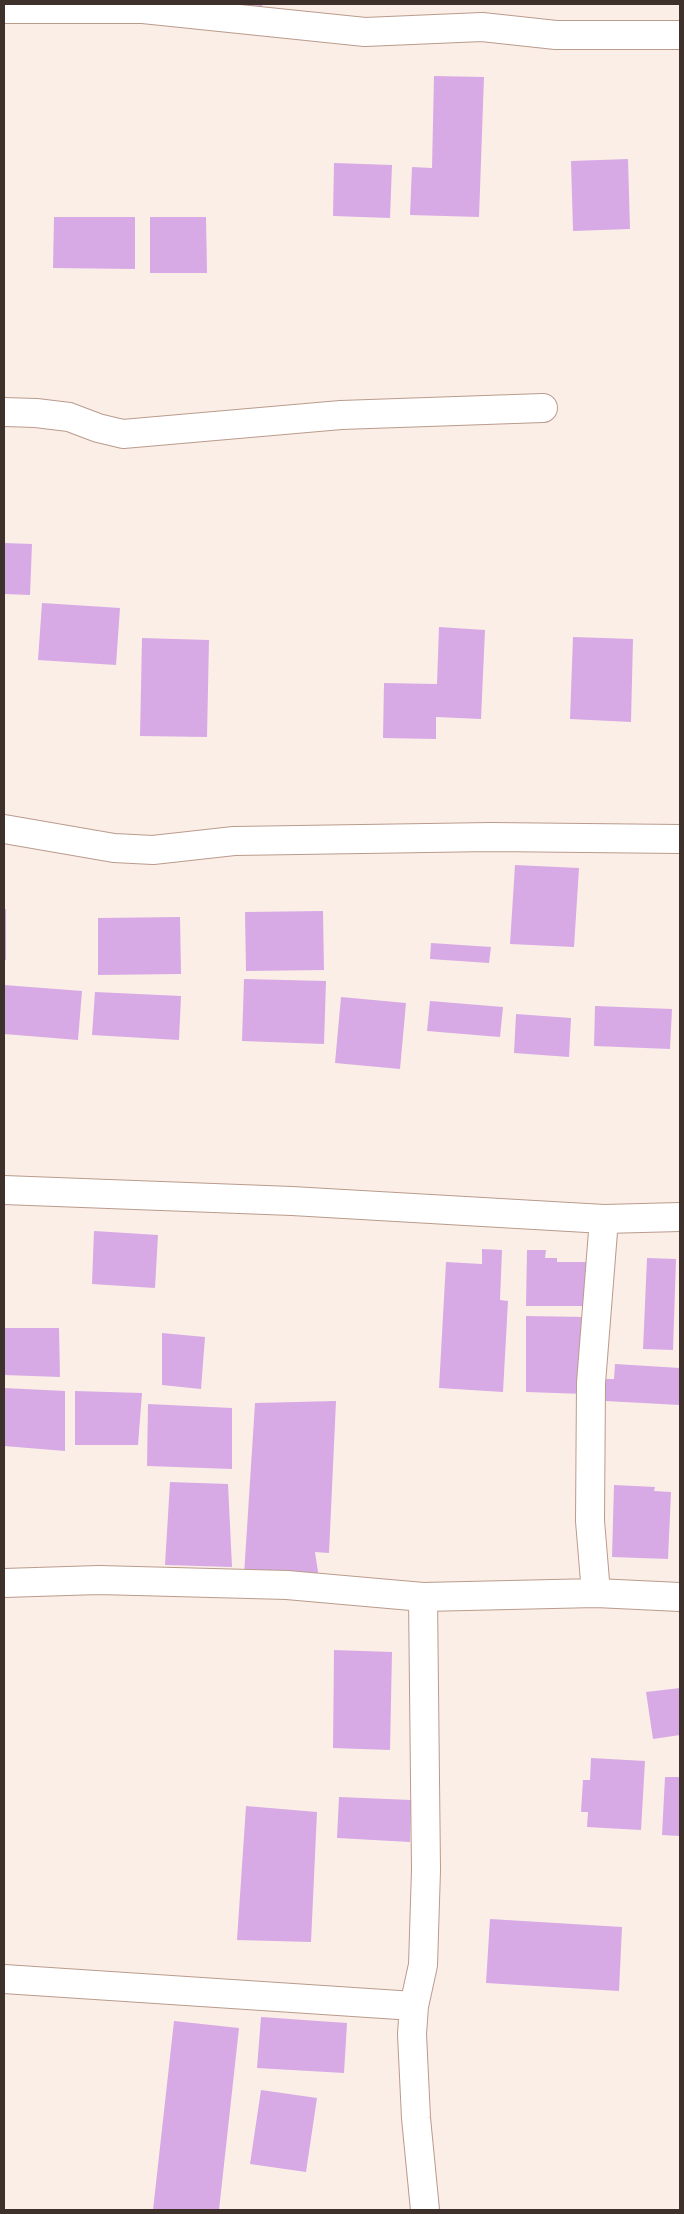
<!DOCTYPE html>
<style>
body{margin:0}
#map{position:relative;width:684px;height:2214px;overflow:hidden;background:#fbeee7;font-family:Lato,sans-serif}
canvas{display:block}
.frame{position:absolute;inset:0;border:5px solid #3e312b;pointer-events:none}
</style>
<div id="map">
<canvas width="684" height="2214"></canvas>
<div class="frame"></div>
</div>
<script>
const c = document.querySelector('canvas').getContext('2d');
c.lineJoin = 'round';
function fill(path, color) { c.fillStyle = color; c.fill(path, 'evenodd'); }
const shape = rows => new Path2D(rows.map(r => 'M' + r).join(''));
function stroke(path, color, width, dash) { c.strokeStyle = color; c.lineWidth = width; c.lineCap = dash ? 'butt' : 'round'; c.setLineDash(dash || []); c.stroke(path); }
const building = shape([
 [243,4,263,4,262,6,243,5],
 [434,76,484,77,479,217,410,215,412,167,432,168],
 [628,159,630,229,573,231,571,161],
 [334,163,392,165,390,218,333,216],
 [54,217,135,217,135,269,53,268],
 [150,217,206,217,207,273,150,273],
 [4,543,32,544,30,595,4,594],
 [42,603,120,608,116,665,38,660],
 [439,627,485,630,481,719,436,717,436,739,383,738,384,683,437,684],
 [573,637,633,639,631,722,570,719],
 [142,638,209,640,207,737,140,736],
 [515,865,579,868,574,947,510,944],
 [4,909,6,909,6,960,4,960],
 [323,911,324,970,246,971,245,912],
 [180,917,181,974,98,975,98,918],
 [431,943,491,947,489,963,430,959],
 [244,979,326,981,324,1044,242,1041],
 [4,985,82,991,78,1040,4,1034],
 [95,992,181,996,179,1040,92,1035],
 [341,997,406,1003,400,1069,335,1063],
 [430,1001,503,1007,500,1037,427,1031],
 [595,1006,672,1009,670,1049,594,1046],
 [516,1014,571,1018,569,1057,514,1053],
 [94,1231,158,1235,155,1288,92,1284],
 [482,1249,502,1250,500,1300,508,1301,503,1392,439,1388,446,1262,482,1264],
 [527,1250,546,1250,545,1258,557,1258,557,1262,589,1262,588,1306,526,1306],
 [647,1258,676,1259,673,1350,643,1349],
 [526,1316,586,1317,585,1394,526,1392],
 [4,1328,59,1328,60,1377,4,1375],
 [162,1333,205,1337,201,1389,162,1385],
 [615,1364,680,1368,680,1405,605,1401,606,1379,614,1379],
 [4,1388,65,1391,65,1451,4,1446],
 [75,1391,142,1393,138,1445,75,1445],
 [336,1401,329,1553,315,1552,319,1578,244,1575,255,1403],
 [148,1404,232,1408,232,1469,147,1466],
 [170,1482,228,1484,232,1567,165,1565],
 [614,1485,655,1487,654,1491,671,1492,668,1559,612,1557],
 [334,1650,392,1652,390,1750,333,1748],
 [680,1688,680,1735,653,1739,646,1692],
 [591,1758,645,1761,641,1830,587,1827,588,1812,581,1812,583,1780,590,1780],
 [665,1777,680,1777,680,1836,662,1835],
 [339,1797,411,1800,410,1842,337,1838],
 [246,1806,317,1812,311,1942,237,1940],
 [490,1919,622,1927,619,1991,486,1983],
 [261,2017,347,2023,344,2073,257,2068],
 [174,2021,239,2028,219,2210,153,2210],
 [261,2090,317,2098,306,2172,250,2164]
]);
const minor = shape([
 [4,9,143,9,365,32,482,27,556,35,680,35],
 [4,412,36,413,69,417,98,428,123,434,341,415,543,408],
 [4,829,114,848,153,850,234,841,491,837,680,839],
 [4,1190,292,1201,604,1219,680,1217],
 [4,1583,99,1580,287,1585,423,1597,596,1593,680,1597],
 [596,1593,590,1521,591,1383,604,1219],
 [423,1597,426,1870,423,1965,414,2006,412,2034,416,2118,425,2210],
 [4,1979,414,2006]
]);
fill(building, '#d7aae5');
stroke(minor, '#ba9b8c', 30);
stroke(minor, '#fff', 28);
</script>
